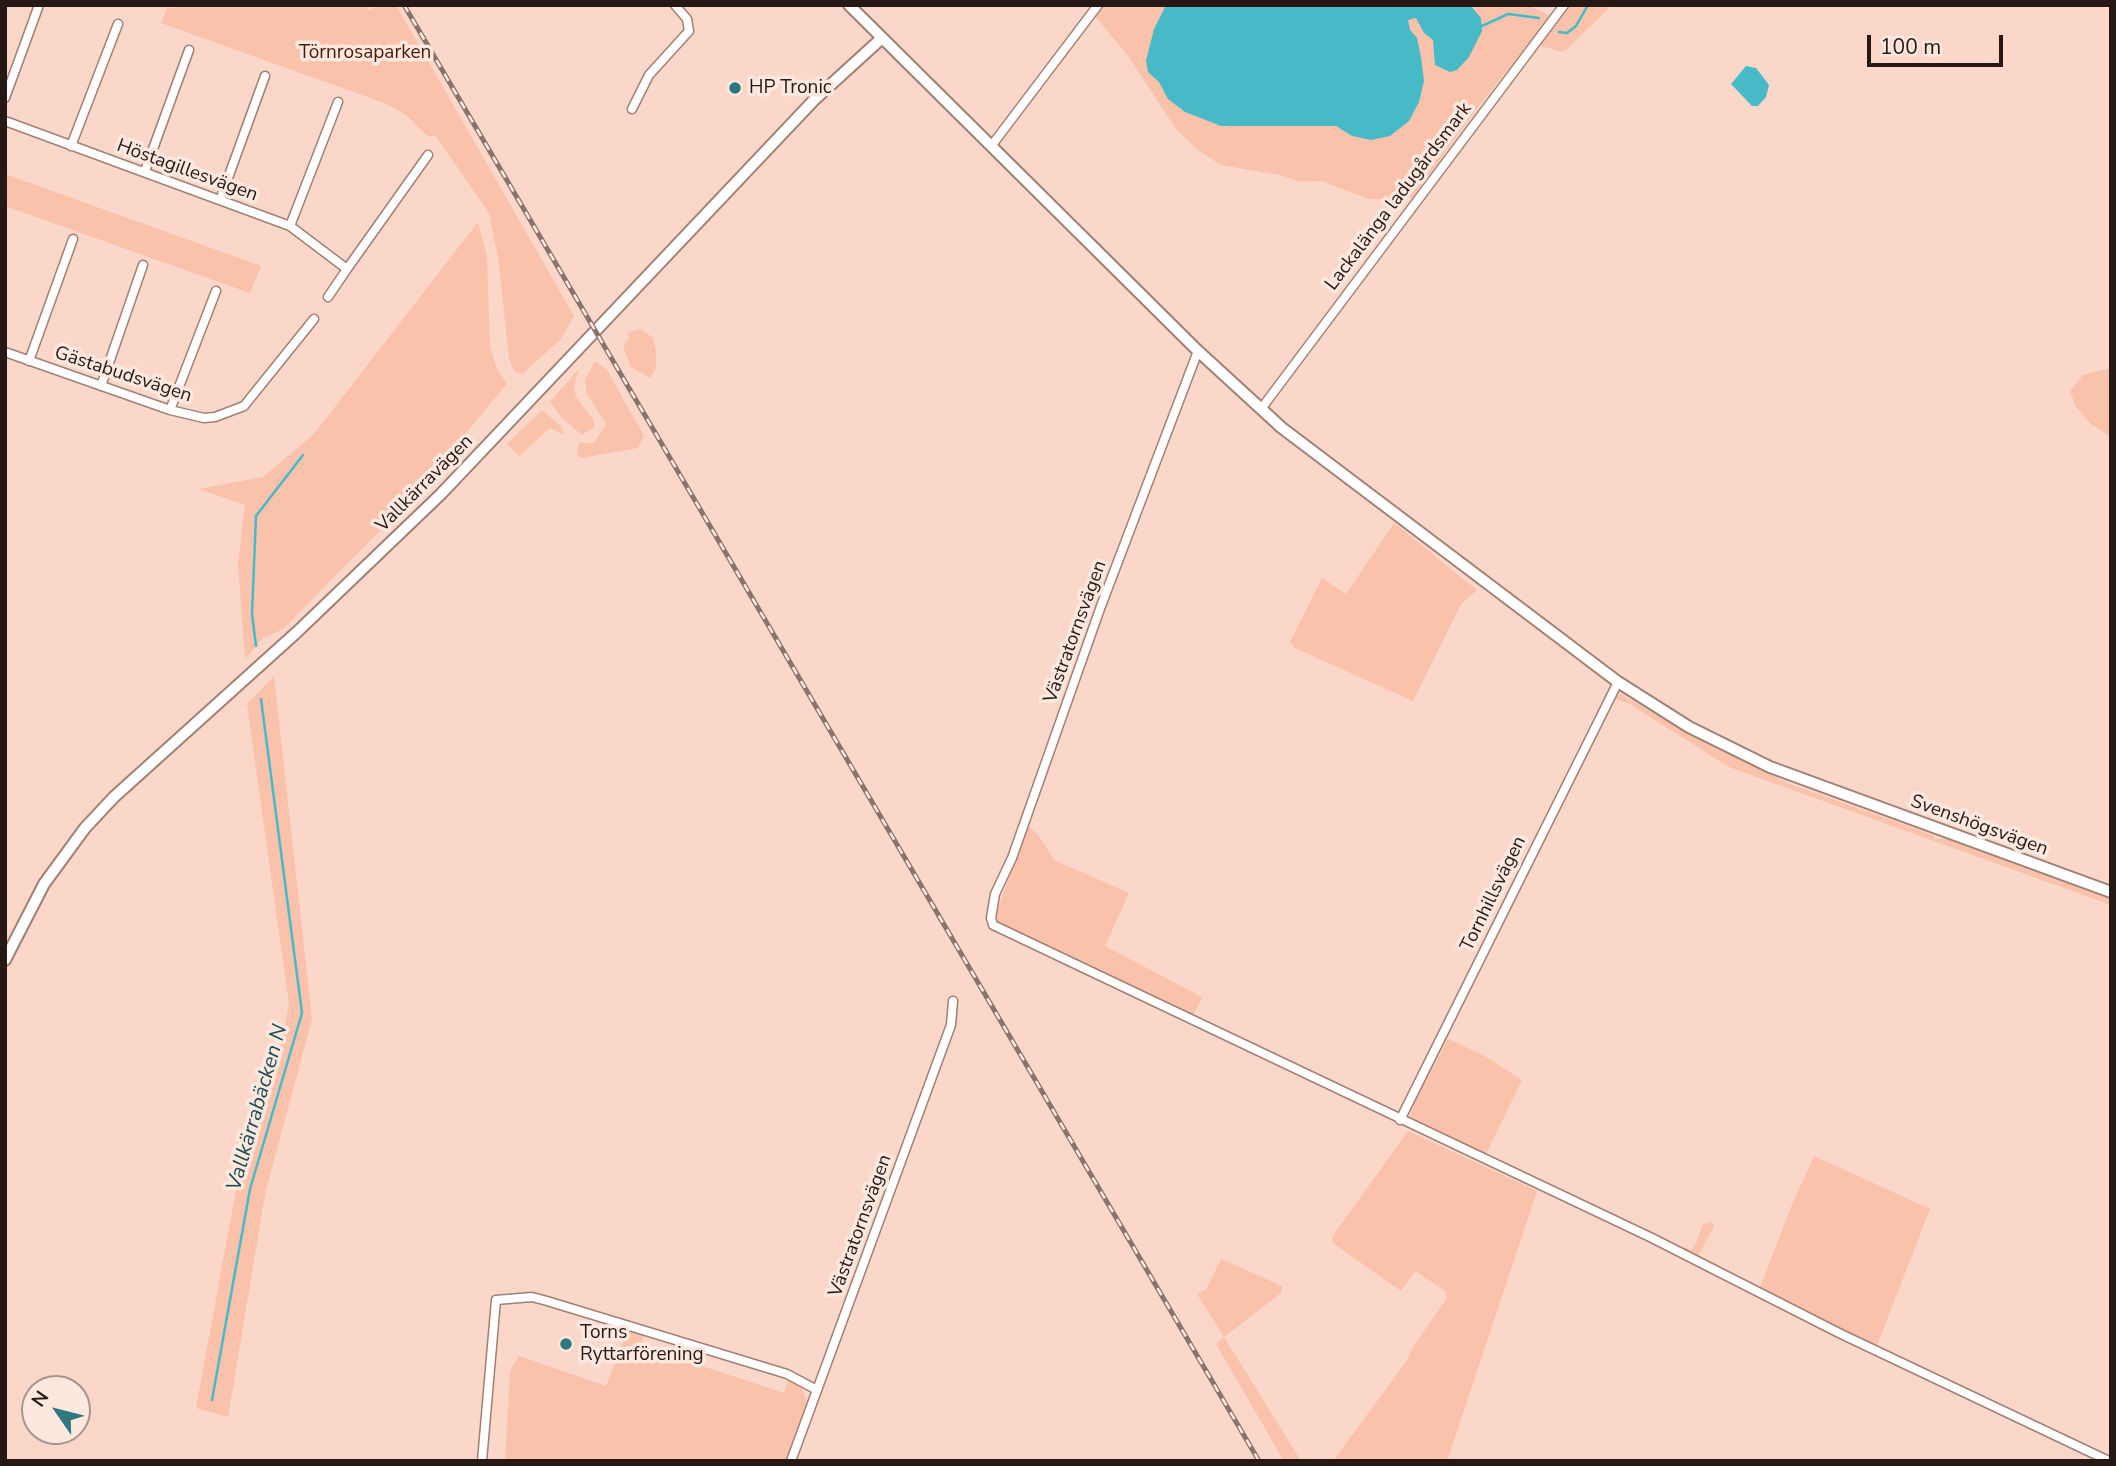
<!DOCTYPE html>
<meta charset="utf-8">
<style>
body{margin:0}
#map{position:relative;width:2116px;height:1466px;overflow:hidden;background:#fad7c9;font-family:"Nunito Sans",sans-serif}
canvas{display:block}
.frame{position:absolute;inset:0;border:7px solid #261915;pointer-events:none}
.north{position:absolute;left:21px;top:1375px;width:70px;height:70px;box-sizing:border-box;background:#fde8df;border:2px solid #a7958e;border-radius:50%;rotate:305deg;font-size:19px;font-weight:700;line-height:28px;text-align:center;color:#261915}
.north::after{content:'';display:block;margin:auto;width:24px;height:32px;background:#307880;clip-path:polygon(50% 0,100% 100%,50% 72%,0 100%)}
.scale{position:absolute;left:1867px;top:35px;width:136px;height:32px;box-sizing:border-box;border:4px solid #261915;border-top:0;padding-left:9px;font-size:21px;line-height:24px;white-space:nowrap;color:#261915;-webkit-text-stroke:5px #fde8df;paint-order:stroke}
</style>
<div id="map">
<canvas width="2116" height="1466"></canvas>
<div class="frame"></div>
<div class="north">N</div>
<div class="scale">100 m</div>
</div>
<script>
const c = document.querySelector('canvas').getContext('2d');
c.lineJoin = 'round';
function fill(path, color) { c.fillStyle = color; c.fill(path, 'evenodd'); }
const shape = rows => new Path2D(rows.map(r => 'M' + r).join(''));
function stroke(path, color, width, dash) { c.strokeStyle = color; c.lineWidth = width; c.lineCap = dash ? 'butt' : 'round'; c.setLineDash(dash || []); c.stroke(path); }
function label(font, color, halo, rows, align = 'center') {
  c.font = font + ' "Nunito Sans",sans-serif'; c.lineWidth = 7; c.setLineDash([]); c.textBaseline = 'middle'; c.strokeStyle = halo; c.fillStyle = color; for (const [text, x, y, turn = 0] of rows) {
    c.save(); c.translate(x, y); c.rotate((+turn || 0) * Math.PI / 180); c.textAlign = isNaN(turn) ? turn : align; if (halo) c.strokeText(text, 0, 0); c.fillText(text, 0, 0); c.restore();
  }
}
const green = shape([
 [223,5,366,5,370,11,377,5,396,5,574,316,560,340,522,374,514,371,509,358,498,257,489,213,440,142,435,135,429,137,406,115,387,104,161,23,167,8],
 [1103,5,1528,5,1551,16,1481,103,1412,198,1386,199,1369,199,1321,181,1300,182,1280,175,1221,165,1199,151,1176,129,1126,53,1095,16],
 [1569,5,1612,5,1567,49,1561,52,1539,45,1537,42],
 [5,174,261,266,250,293,5,206],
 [478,222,487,256,490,347,497,369,507,384,408,502,283,629,262,639,245,659,238,563,245,505,199,489,263,477,314,434],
 [641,329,653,338,656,351,656,368,650,378,631,367,623,346,629,339,628,332],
 [595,361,607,370,644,436,638,448,581,458,577,456,579,443,594,443,606,424,587,394,585,380],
 [2111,368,2111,437,2091,424,2076,407,2070,391,2083,375],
 [579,369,574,387,576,397,594,421,594,427,582,435,562,418,550,402],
 [542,410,561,426,564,435,550,428,519,456,507,444],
 [1394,523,1477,590,1461,604,1413,701,1295,648,1290,642,1322,578,1346,594],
 [274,676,312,1019,265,1194,228,1417,196,1408,241,1163,283,1035,289,1004,247,704],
 [1620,694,1712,746,1790,784,1933,835,1935,839,1946,839,2111,898,2111,905,1729,767,1628,703,1613,698],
 [1028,826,1039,836,1054,860,1129,893,1105,946,1202,997,1193,1016,999,923,996,914],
 [1448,1039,1483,1055,1522,1080,1484,1158,1409,1119,1415,1101],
 [1408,1131,1537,1191,1447,1461,1333,1461,1406,1362,1413,1347,1447,1298,1445,1291,1415,1271,1401,1291,1333,1243,1332,1237],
 [1814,1156,1930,1209,1876,1348,1759,1290,1791,1207],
 [1712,1222,1714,1226,1697,1258,1683,1251,1684,1247,1691,1250,1695,1245,1703,1224],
 [1221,1259,1282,1286,1281,1293,1224,1337,1301,1461,1284,1461,1216,1344,1224,1337,1197,1294,1206,1290],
 [628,1328,645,1333,641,1346,784,1393,788,1379,801,1385,808,1405,788,1461,505,1461,510,1371,519,1356,606,1386]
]);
const water = shape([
 [1166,5,1470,5,1481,18,1482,31,1469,57,1457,70,1450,72,1435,65,1433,40,1424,33,1416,18,1408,20,1410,30,1417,38,1421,57,1424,81,1419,102,1409,121,1390,136,1371,140,1352,136,1336,126,1221,126,1185,112,1168,99,1159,82,1148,72,1146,61,1154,29],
 [1746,66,1756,68,1769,85,1766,97,1758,106,1752,106,1731,84]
]);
const stream = shape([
 [1480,27,1508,14,1539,18],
 [1559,32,1567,33,1576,26,1588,5],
 [256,646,252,614,256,516,303,455],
 [212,1400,250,1189,302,1013,261,699]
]);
const street = shape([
 [5,98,39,5],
 [632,109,649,75,689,31,687,19,675,5],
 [5,121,290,226,347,269,428,155],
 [992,145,1098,5],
 [71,146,118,24],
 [145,171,189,50],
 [220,200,265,76],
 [290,226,338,102],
 [328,297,347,269],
 [1198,351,1101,606,1012,858,995,894,991,918,993,925,1652,1238,1841,1334,2109,1461],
 [5,352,170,410,204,418,215,417,244,406,314,319],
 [29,361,73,239],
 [101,386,143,265],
 [1261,409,1564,5],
 [170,410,216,291],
 [1400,1120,1618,682],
 [482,1461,496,1300,532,1297,547,1301,787,1374,817,1390],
 [791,1461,951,1025,953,1001]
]);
const secondary = shape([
 [849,5,1198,351,1282,428,1618,682,1689,727,1770,767,2111,892],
 [5,960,44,884,85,828,114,797,297,632,441,494,815,99,882,38]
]);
const rail = shape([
 [404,5,1259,1461]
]);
const markers = [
 [735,88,7,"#307880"],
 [566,1344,7,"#307880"]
];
const parkNames = [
 ["Törnrosaparken",365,53]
];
const poiNames = [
 ["HP Tronic",749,88],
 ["Torns",580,1333],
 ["Ryttarförening",580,1355]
];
const streetNames = [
 ["Höstagillesvägen",187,171,20],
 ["Lackalänga ladugårdsmark",1399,197,-53],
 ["Gästabudsvägen",123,375,18],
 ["Vallkärravägen",425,484,-45],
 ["Västratornsvägen",1076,632,-70],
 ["Svenshögsvägen",1979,826,20],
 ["Tornhillsvägen",1494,894,-64],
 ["Västratornsvägen",861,1226,-70]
];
const waterNames = [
 ["Vallkärrabäcken N",258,1108,-74]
];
fill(green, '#fac1ab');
fill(water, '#46bbc7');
stroke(stream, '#46bbc7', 2.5);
stroke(street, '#a08074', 11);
stroke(secondary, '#a08074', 14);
stroke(street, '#fff', 8);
stroke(secondary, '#fff', 10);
stroke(rail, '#8a736a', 5);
stroke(rail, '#fde8df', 2.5, [8]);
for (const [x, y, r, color] of markers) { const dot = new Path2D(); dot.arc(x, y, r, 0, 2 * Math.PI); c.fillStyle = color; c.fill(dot); stroke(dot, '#fde8df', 2.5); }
label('19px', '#4d1c07', '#fde8df', parkNames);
label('19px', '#261915', '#fde8df', poiNames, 'left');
label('19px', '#261915', '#fde8df', streetNames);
label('italic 21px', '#1b4d52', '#fde8df', waterNames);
</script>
